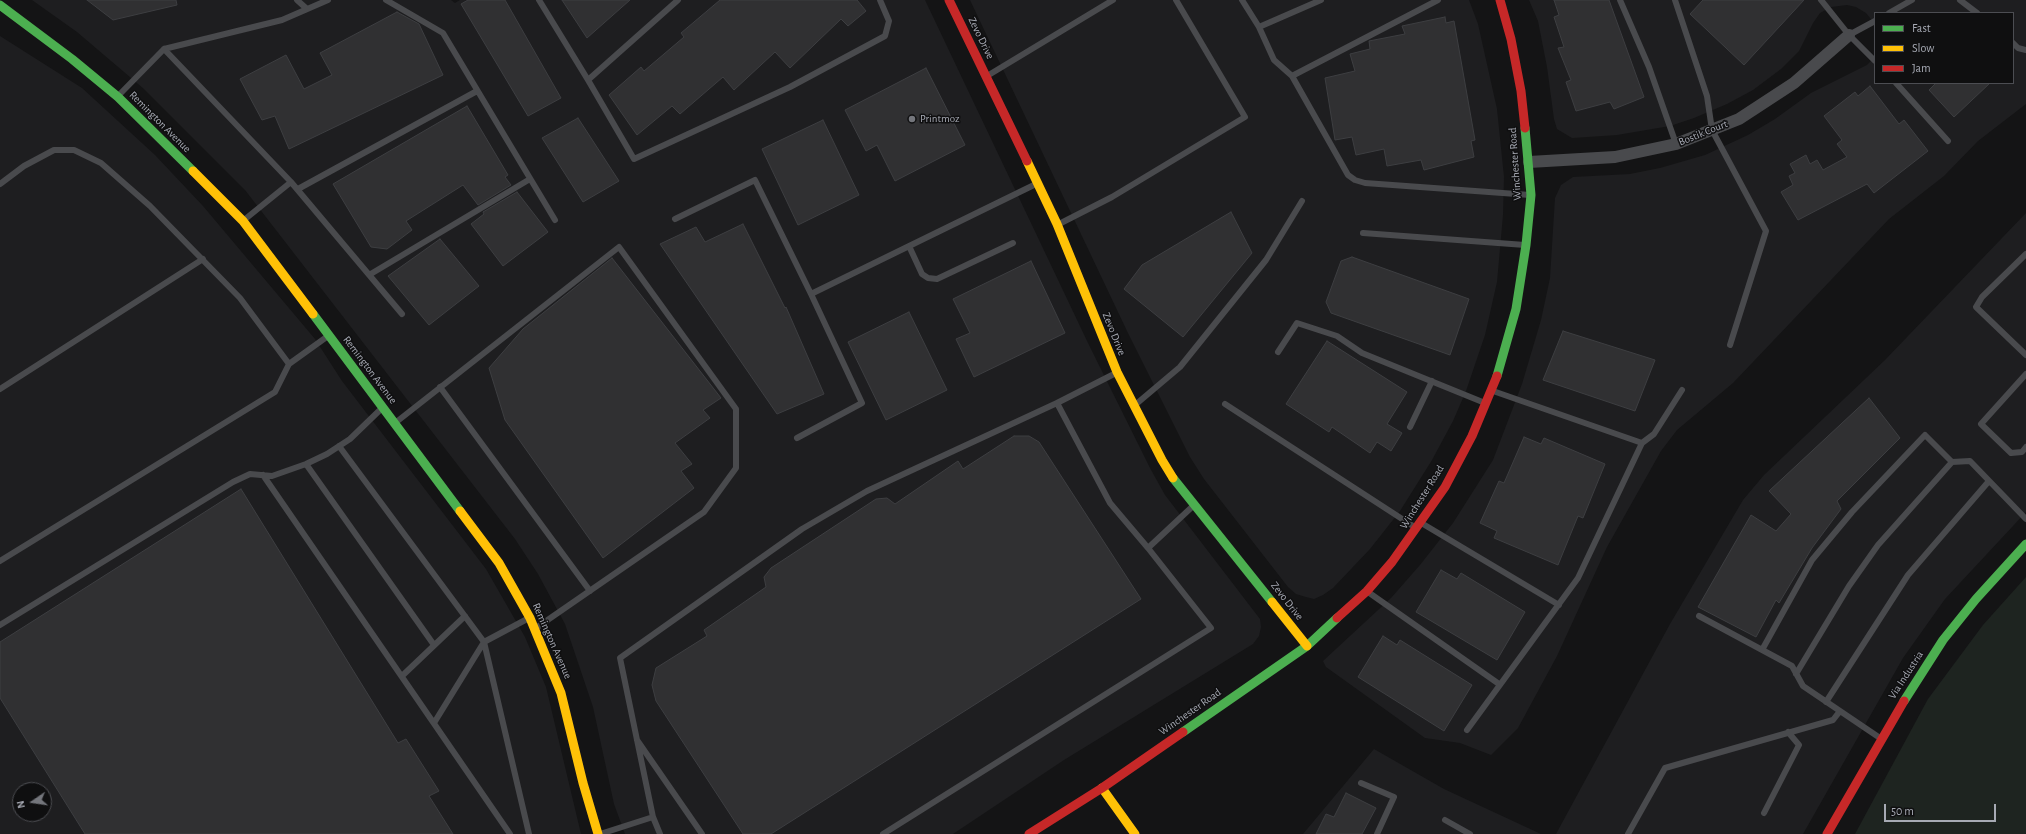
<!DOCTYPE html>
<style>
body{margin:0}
#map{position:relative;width:2026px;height:834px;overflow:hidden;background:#141415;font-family:"Alegreya Sans",sans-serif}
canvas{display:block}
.legend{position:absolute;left:1874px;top:12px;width:140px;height:72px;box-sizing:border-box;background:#0f0f10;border:1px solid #4c4d52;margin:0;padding:5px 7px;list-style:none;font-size:12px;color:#a7aab4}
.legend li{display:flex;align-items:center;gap:8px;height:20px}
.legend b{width:20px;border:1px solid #4c4d52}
.north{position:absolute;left:12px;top:782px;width:40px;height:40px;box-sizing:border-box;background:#0f0f10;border:1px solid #4c4d52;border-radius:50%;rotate:257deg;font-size:11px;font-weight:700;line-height:16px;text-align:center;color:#a7aab4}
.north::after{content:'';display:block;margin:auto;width:14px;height:18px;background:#74767c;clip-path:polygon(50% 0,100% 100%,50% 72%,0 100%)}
.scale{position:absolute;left:1884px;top:804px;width:112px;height:18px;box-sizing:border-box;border:2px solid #a7aab4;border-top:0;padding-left:5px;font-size:12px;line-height:14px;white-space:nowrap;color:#a7aab4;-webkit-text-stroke:3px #0f0f10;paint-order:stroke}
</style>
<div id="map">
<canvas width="2026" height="834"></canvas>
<ul class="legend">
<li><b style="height:5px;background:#4caf50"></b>Fast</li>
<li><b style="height:5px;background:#ffc107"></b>Slow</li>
<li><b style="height:5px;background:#c62828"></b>Jam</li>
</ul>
<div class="north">N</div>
<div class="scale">50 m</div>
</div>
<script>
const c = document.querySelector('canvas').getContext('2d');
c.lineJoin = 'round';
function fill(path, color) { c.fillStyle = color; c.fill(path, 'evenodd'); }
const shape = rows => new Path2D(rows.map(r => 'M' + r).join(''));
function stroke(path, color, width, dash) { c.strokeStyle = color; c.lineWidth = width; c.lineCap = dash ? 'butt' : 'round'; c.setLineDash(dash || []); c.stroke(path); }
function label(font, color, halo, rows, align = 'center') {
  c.font = font + ' "Alegreya Sans",sans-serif'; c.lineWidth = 3; c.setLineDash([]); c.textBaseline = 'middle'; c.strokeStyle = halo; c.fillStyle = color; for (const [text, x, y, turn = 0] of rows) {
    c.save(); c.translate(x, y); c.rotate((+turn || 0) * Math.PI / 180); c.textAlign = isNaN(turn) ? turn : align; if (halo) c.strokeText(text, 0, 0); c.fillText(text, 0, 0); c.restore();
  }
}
const built = shape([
 [32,0,451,0,455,3,460,0,925,0,1088,343,1150,468,1165,495,1260,619,1261,627,1259,636,1253,644,1064,760,953,834,625,834,614,804,593,707,565,624,538,574,515,539,245,190,144,89,77,32],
 [970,0,1469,0,1478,24,1497,109,1504,177,1503,215,1497,282,1485,335,1466,391,1453,421,1432,460,1400,511,1370,549,1333,588,1323,595,1314,599,1306,597,1296,594,1288,587,1204,479,1190,457,1127,331],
 [1529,0,2026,0,2026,104,1978,141,1944,176,1889,219,1733,383,1677,430,1661,451,1607,547,1557,656,1518,728,1491,755,1460,743,1425,738,1326,667,1323,661,1391,598,1420,565,1453,523,1493,460,1522,384,1541,320,1550,278,1555,198,1561,185,1573,177,1630,174,1660,168,1705,155,1748,135,1775,119,1811,93,1867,65,1875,57,1875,83,2013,83,2013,13,1875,13,1875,24,1866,13,1856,7,1847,5,1831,7,1820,13,1813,23,1799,51,1781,69,1753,90,1727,104,1694,118,1670,126,1617,135,1572,138,1557,129,1554,119,1547,67,1538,21],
 [0,36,82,88,155,155,203,206,315,339,342,381,486,569,525,637,546,687,581,834,0,834],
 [20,790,44,790,44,814,20,814],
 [2026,213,2026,512,1945,599,1903,658,1803,834,1556,834,1670,624,1743,500,1764,475,1885,360],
 [1374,749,1444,789,1541,834,1303,834]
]);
const green = shape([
 [2026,577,2026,834,1855,834,1928,699,1983,625]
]);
const building = shape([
 [87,0,176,0,177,5,113,20,87,0],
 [468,0,505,0,561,98,528,116,461,4,468,0],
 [562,0,630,0,587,38,562,0],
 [720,0,857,0,866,11,848,26,841,19,790,68,775,52,734,90,723,77,680,114,672,106,637,135,609,95,641,67,644,71,684,37,681,33,720,0],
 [1554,0,1609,0,1644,97,1614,109,1610,102,1576,111,1566,82,1571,80,1558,48,1564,47,1554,17,1559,15,1554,0],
 [1703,0,1804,0,1744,65,1690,14,1703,0],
 [397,12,419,24,443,75,289,149,275,116,262,120,240,79,286,55,304,89,332,75,320,53,397,12],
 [1445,17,1446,23,1454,21,1475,140,1471,141,1474,157,1424,170,1421,160,1387,166,1384,149,1356,155,1352,137,1335,140,1325,78,1355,71,1350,54,1370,49,1369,41,1405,34,1402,26,1445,17],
 [926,68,965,145,895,181,877,145,866,151,845,110,926,68],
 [1936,83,1990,83,1954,117,1929,90,1936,83],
 [1870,86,1899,124,1904,120,1928,151,1874,193,1867,184,1798,220,1781,192,1793,185,1789,176,1795,173,1790,164,1806,155,1810,164,1817,160,1823,170,1847,157,1837,144,1842,140,1824,116,1855,92,1858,96,1870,86],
 [467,106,508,175,505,177,511,185,478,205,463,185,406,221,412,230,387,249,371,247,333,184,467,106],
 [578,118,619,181,583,202,542,138,578,118],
 [823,120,859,195,798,225,762,149,823,120],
 [517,192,548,232,503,266,471,224,484,214,483,212,517,192],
 [1231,212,1252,253,1183,337,1124,289,1142,265,1231,212],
 [743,224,785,308,786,307,824,394,777,414,660,244,696,227,705,242,743,224],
 [440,239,479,286,429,325,388,276,440,239],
 [1352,257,1469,299,1450,355,1331,313,1326,302,1341,261,1352,257],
 [612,258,721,398,703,410,710,418,675,443,692,464,681,471,694,488,603,558,505,420,489,368,523,329,612,258],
 [1031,261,1065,333,974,377,956,339,970,333,953,299,1031,261],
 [909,312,947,390,886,420,848,342,909,312],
 [1563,331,1655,360,1635,411,1543,380,1563,331],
 [1327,341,1407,392,1387,424,1402,433,1391,451,1377,442,1370,453,1332,427,1329,432,1286,404,1327,341],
 [1869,398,1900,438,1837,501,1841,509,1812,548,1779,603,1776,600,1756,637,1698,607,1751,515,1776,531,1791,514,1769,491,1869,398],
 [1014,436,1029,436,1039,442,1141,599,771,834,743,834,656,701,652,685,656,668,707,636,704,630,766,587,764,577,771,568,876,499,887,498,895,504,958,461,963,469,1014,436],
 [1524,437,1541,444,1544,438,1605,464,1583,518,1578,516,1558,565,1494,538,1497,531,1480,523,1499,481,1504,483,1524,437],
 [241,489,398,743,406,739,439,791,429,796,453,834,85,834,0,698,0,642,241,489],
 [1441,570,1457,579,1461,573,1525,612,1497,660,1416,612,1441,570],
 [1383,636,1397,645,1400,640,1472,685,1444,731,1358,677,1383,636],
 [1346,793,1376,808,1362,834,1316,834,1326,814,1334,817,1346,793]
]);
const lane = shape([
 [297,0,307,9],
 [386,0,443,33,555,220],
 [539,0,588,80],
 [678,0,588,80,634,159,790,87,885,36,889,21,880,0],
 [1242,0,1259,27,1321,0],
 [1438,0,1292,76,1348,175,1355,180,1365,183,1530,195],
 [1620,0,1649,67,1676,144],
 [1675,0,1707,96,1712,130,1766,231,1730,345],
 [1821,0,1849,35,1875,61],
 [1960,0,1977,13],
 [1889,13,1912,0],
 [1259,27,1274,60,1292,76],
 [1849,35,1875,21],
 [2013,43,2018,48,2026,50],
 [164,49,282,20,328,0],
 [987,76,1113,0],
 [1896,83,1948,141],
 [118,96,164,49,291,182,244,220],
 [291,182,402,314],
 [0,184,24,166,54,150,74,150,101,163,150,206,240,298,289,364,328,336],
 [298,189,477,91],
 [675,219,755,180,811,294,862,403,797,438],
 [1059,224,1112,197,1245,117,1176,0],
 [1363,233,1525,245],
 [909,246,922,274,928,278,937,279,1013,243],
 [2026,254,1982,297,1976,307,2026,355],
 [369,275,530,179],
 [811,294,1036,184],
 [1278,352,1297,323,1337,336,1362,353,1485,403],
 [2026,374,1981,424,2011,453,2022,452,2026,447],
 [440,387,590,591],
 [0,389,203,259],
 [1493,391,1642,443],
 [1057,403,1110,503,1148,548],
 [1225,404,1416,528],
 [1135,405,1180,367,1266,260,1302,201],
 [395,423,619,247,736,409,736,468,704,512,536,628],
 [1410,427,1432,381],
 [339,446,484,642,434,723],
 [306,464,434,645],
 [263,475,510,834],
 [1423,524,1559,605],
 [0,561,275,392,289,364],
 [1368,592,1499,684],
 [1699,616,1792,666,1803,686,1880,738],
 [529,618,484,642,529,834],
 [0,625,233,482,250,474,272,476,306,464,327,454,350,439,381,409],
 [1762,650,1812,560,1852,512,1925,435,1952,462,1970,461,2026,519],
 [1796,674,1849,586,1878,545,1952,462],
 [402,676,465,616],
 [1826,702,1908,575,1989,481],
 [1467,730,1578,578,1642,443,1654,434,1682,390],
 [637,740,702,834],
 [1361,783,1394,797,1377,834],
 [1764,813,1799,745,1788,732],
 [1445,820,1470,834],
 [600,834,653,817],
 [660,834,653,817,620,658,802,529,867,491,1057,403,1116,373],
 [883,834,1211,628,1148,548,1193,506],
 [1628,834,1665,768,1833,720,1840,711]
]);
const street = shape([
 [1529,162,1615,157,1676,144,1739,119,1794,83,1849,35]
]);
const fast = shape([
 [0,5,72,59,118,97,193,171],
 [313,314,460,511],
 [1497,376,1516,309,1526,245,1531,195,1525,128],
 [1173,478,1272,602],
 [1904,701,1943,640,1976,599,2026,544],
 [1183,732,1307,646,1337,618]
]);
const slow = shape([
 [1027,161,1057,224,1117,372,1162,460,1173,478],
 [193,171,243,221,313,314],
 [460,511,499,563,530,618,561,693,583,783,598,834],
 [1272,602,1307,646],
 [1102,788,1135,834]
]);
const jam = shape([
 [949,0,1027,161],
 [1500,0,1511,39,1521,91,1525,128],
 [1337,618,1367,591,1392,562,1445,487,1472,436,1497,376],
 [1029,834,1102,788,1183,732],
 [1827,834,1904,701]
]);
const markers = [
 [912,119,4,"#74767c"]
];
const streetNames = [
 ["Zevo Drive",981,38,64],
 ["Remington Avenue",160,122,45],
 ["Bostik Court",1703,133,-22],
 ["Winchester Road",1515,164,-94],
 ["Zevo Drive",1114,334,68],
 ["Remington Avenue",370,370,53],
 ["Winchester Road",1422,497,-58],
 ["Zevo Drive",1287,601,52],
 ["Remington Avenue",552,641,66],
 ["Via Industria",1906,675,-57],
 ["Winchester Road",1190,712,-35]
];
const poiNames = [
 ["Printmoz",920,119]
];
fill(built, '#1e1e20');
fill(green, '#1e2420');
fill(building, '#303032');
stroke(building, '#3d3e41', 1);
stroke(lane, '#494a4d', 6);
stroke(street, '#494a4d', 12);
stroke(fast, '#4caf50', 9);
stroke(slow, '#ffc107', 9);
stroke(jam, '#c62828', 9);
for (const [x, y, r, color] of markers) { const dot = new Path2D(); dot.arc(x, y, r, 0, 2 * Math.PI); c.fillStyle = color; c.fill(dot); stroke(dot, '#0f0f10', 1.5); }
label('11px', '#a7aab4', '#0f0f10', streetNames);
label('11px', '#a7aab4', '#0f0f10', poiNames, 'left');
</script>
